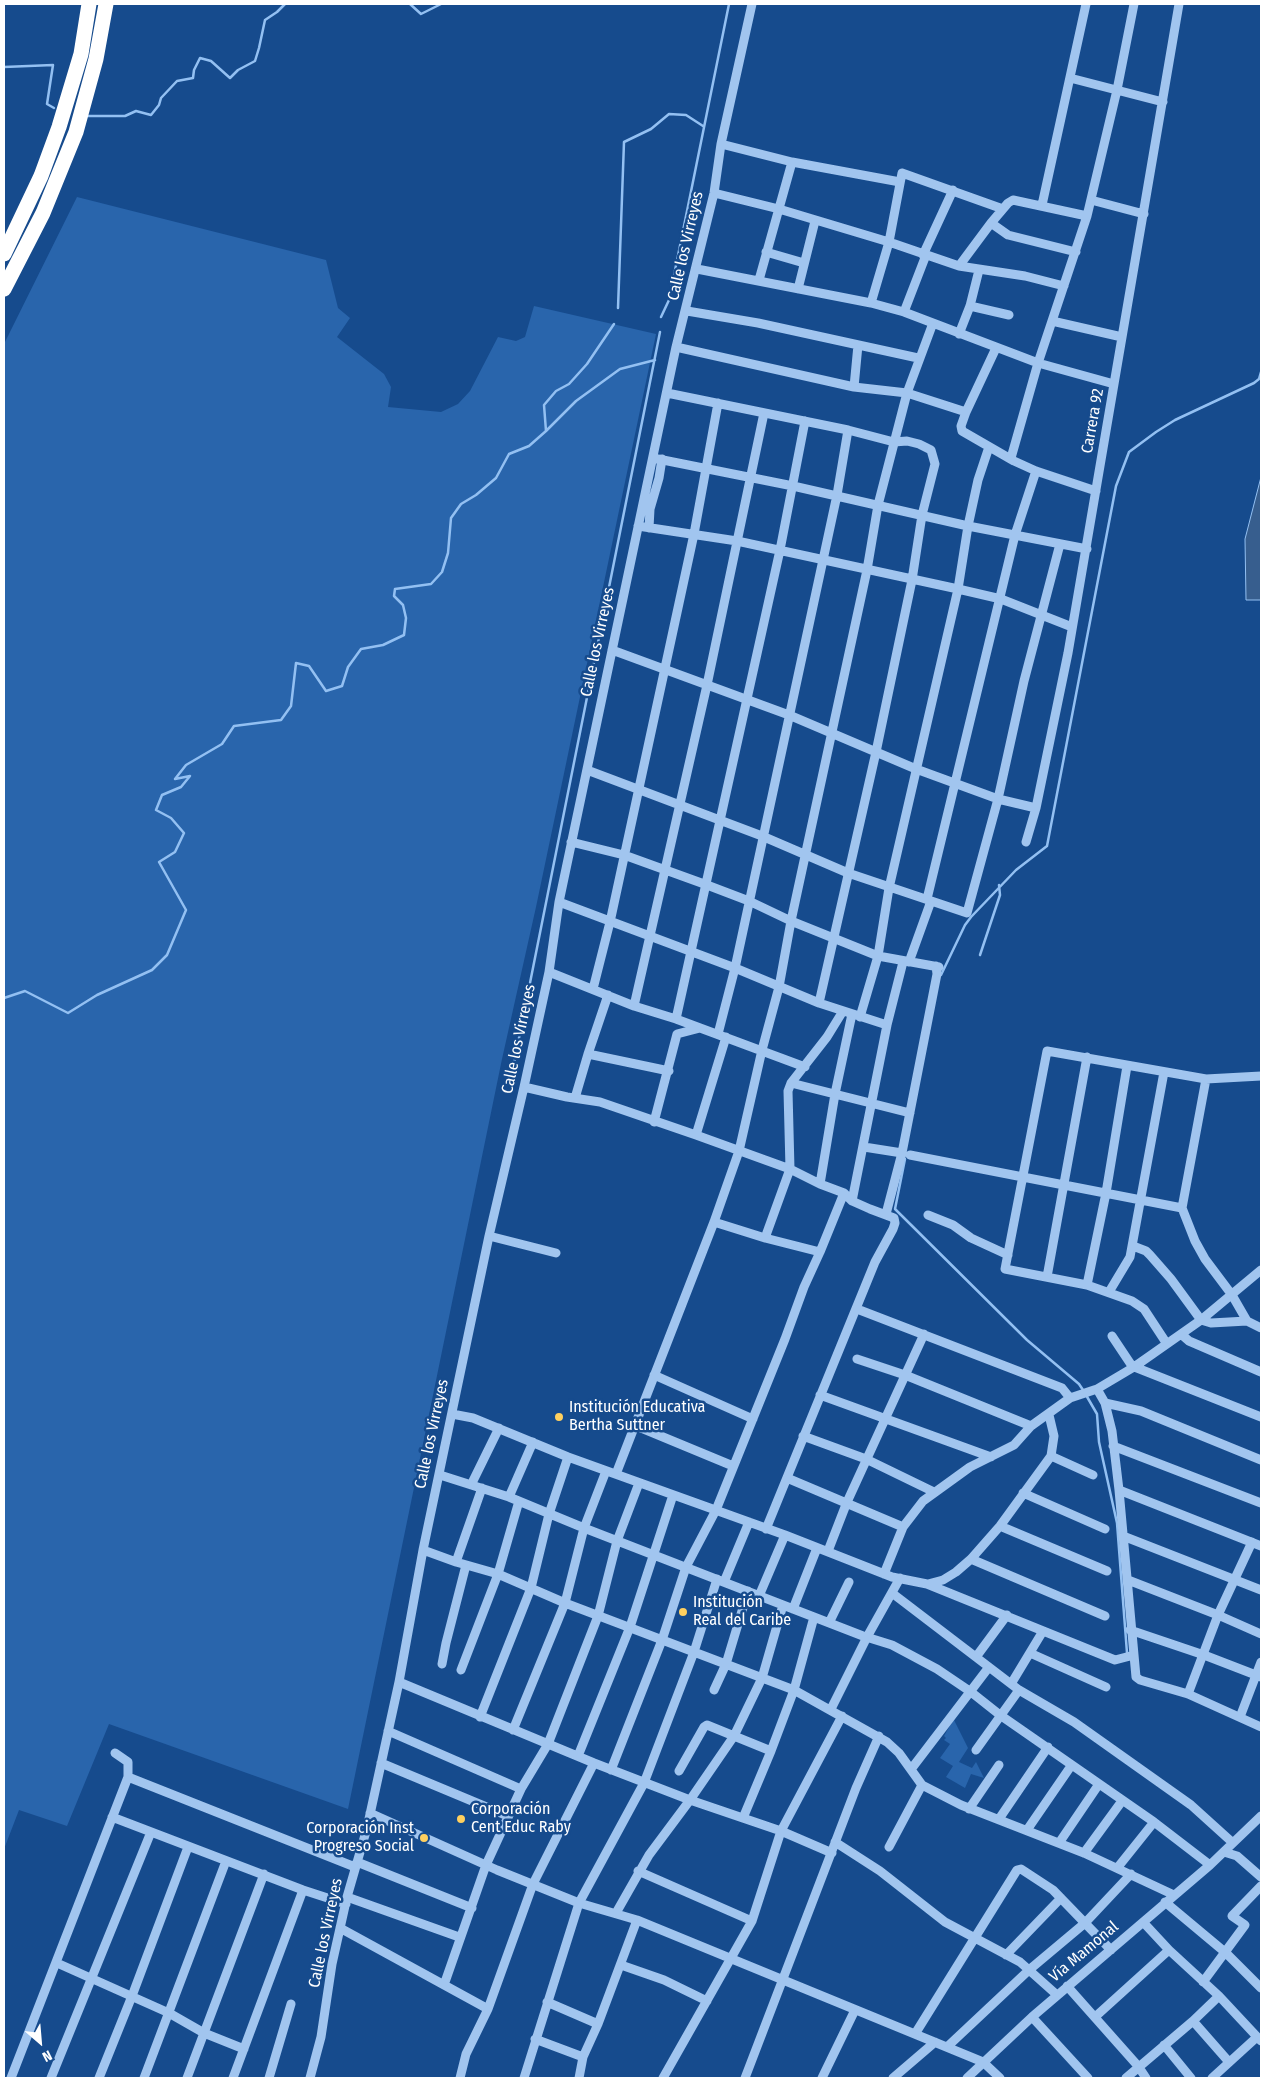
<!DOCTYPE html>
<meta charset="utf-8">
<style>
body{margin:0}
#map{position:relative;width:1265px;height:2082px;overflow:hidden;background:#164b8d;font-family:"Fira Sans Condensed",sans-serif}
canvas{display:block}
.frame{position:absolute;inset:0;border:5px solid #fff;pointer-events:none}
.north{position:absolute;left:15px;top:2017px;width:50px;height:50px;-webkit-text-stroke:4px #164b8d;paint-order:stroke;rotate:153deg;font-size:14px;font-weight:700;line-height:20px;text-align:center;color:#fff}
.north::after{content:'';display:block;margin:auto;width:18px;height:22px;background:#fff;clip-path:polygon(50% 0,100% 100%,50% 72%,0 100%)}
</style>
<div id="map">
<canvas width="1265" height="2082"></canvas>
<div class="frame"></div>
<div class="north">N</div>
</div>
<script>
const c = document.querySelector('canvas').getContext('2d');
c.lineJoin = 'round';
function fill(path, color) { c.fillStyle = color; c.fill(path, 'evenodd'); }
const shape = rows => new Path2D(rows.map(r => 'M' + r).join(''));
function stroke(path, color, width, dash) { c.strokeStyle = color; c.lineWidth = width; c.lineCap = dash ? 'butt' : 'round'; c.setLineDash(dash || []); c.stroke(path); }
function label(font, color, halo, rows, align = 'center') {
  c.font = font + ' "Fira Sans Condensed",sans-serif'; c.lineWidth = 5; c.setLineDash([]); c.textBaseline = 'middle'; c.strokeStyle = halo; c.fillStyle = color; for (const [text, x, y, turn = 0] of rows) {
    c.save(); c.translate(x, y); c.rotate((+turn || 0) * Math.PI / 180); c.textAlign = isNaN(turn) ? turn : align; if (halo) c.strokeText(text, 0, 0); c.fillText(text, 0, 0); c.restore();
  }
}
const green = shape([
 [77,197,326,260,338,308,350,318,337,337,384,374,391,387,388,407,441,412,458,404,470,391,498,337,516,341,525,337,534,306,656,334,536,907,502,1059,348,1809,109,1724,67,1826,19,1810,4,1849,4,344],
 [951,1714,968,1748,959,1762,972,1768,976,1762,984,1778,971,1774,965,1788,946,1777,953,1766,940,1758,950,1744,944,1740,946,1738,944,1736,952,1722]
]);
const water = shape([
 [1261,477,1261,600,1246,600,1245,539,1261,477]
]);
const stream = shape([
 [410,4,421,14,441,4],
 [4,67,53,65,47,104,54,108],
 [88,116,125,116,136,111,151,115,159,105,161,98,177,81,193,78,194,70,200,58,211,61,230,78,238,70,255,61,259,48,265,20,277,12,285,4],
 [618,308,624,142,651,129,669,114,686,115,703,126],
 [661,317,669,300,729,4],
 [546,431,576,401,620,369,655,360],
 [980,955,1000,895,999,885],
 [941,975,965,925,971,917,1016,870,1047,846,1116,486,1129,452,1156,432,1175,420,1254,383,1259,379,1261,372],
 [4,998,25,991,68,1013,97,995,152,970,167,955,186,910,159,862,175,852,184,833,171,818,156,810,162,795,181,787,190,776,175,779,186,765,222,744,234,726,281,720,291,706,296,663,309,666,326,691,342,686,348,667,361,649,383,645,404,635,406,618,403,605,394,596,395,589,431,584,442,572,448,553,451,518,461,504,476,495,496,478,509,454,529,446,546,431,544,405,556,391,569,384,587,364,614,324],
 [510,1083,660,332],
 [905,1159,895,1209,1027,1340,1079,1384,1083,1390],
 [1086,1395,1097,1414,1099,1442,1117,1523,1127,1653]
]);
const minor = shape([
 [1070,78,1163,102],
 [721,144,792,162,900,182],
 [714,193,779,209,889,242,959,266,1025,276,1064,286],
 [1091,200,1144,214],
 [1042,205,1086,4],
 [991,223,1008,235,1076,252],
 [766,252,804,263],
 [923,255,953,190],
 [959,266,991,223,1008,203,1013,200,1087,216],
 [697,269,871,303,904,312,1038,363,1114,384],
 [759,280,792,162],
 [798,289,815,221],
 [871,303,889,242,902,173,1003,209],
 [970,306,1009,315],
 [687,311,758,323,918,358],
 [904,312,926,255],
 [1052,321,1122,337],
 [959,334,970,306,979,270],
 [676,347,854,387,907,393,966,412],
 [996,348,966,412,961,426,962,431,1014,461,1036,471,1096,491],
 [854,387,858,345],
 [667,393,848,430,894,442,907,441,919,444,931,450,935,464,922,515,912,580,876,752,819,1003],
 [653,458,793,486,968,526,1087,549],
 [1011,458,1038,363,1087,216,1117,90,1134,4],
 [638,526,737,541,958,589,1001,599,1072,627],
 [649,528,650,509,659,478,662,459],
 [612,650,789,715,916,769,998,799,1036,808],
 [587,770,762,836,848,873,967,913,998,799,1024,681,1060,544],
 [571,842,624,855,707,885,749,901,791,921,878,956,939,967],
 [1026,842,1036,808,1068,653,1179,4],
 [927,899,1015,535,1036,471],
 [559,902,735,968,819,1003,887,1025],
 [909,962,931,901],
 [549,972,634,1006,676,1019,805,1067],
 [593,989,610,922,694,534,718,403],
 [634,1006,707,685,764,413],
 [860,1017,878,956,889,888,958,589,968,526,978,480,989,447],
 [676,1019,780,550,805,421],
 [718,1034,735,968,837,495,848,430],
 [588,1054,608,995],
 [1206,1079,1182,1208,1195,1241,1205,1259,1232,1295,1247,1321],
 [791,1083,910,1113],
 [524,1087,567,1097,600,1102,696,1135,790,1169,820,1184,844,1193,852,1201,870,1209,894,1218,895,1223,893,1229,875,1262,766,1529],
 [575,1098,588,1054,669,1071],
 [654,1122,677,1034,700,1028],
 [696,1135,726,1037],
 [864,1147,902,1153],
 [910,1155,1182,1208],
 [820,1184,835,1094,852,1014],
 [852,1201,887,1025,903,962],
 [886,1214,902,1153,937,974,936,966],
 [928,1215,953,1225,971,1238,1008,1255],
 [714,1222,765,1238,820,1252],
 [489,1236,556,1253],
 [765,1238,790,1169,788,1091,791,1083,827,1037,843,1011],
 [1133,1246,1146,1251,1150,1255,1171,1279,1201,1320,1211,1323,1247,1321,1261,1328],
 [1047,1277,1087,1057],
 [1087,1285,1106,1193,1127,1066],
 [1109,1292,1130,1257,1164,1072],
 [857,1309,1062,1388,1070,1398],
 [1181,1334,1189,1341,1261,1372],
 [1112,1336,1132,1366,1261,1417],
 [1167,1344,1144,1309,1132,1301,1087,1285,1005,1269,1047,1051,1206,1079,1261,1076],
 [857,1359,905,1375,1031,1426],
 [654,1375,753,1419],
 [1097,1389,1105,1403,1141,1411,1261,1460],
 [820,1395,991,1457],
 [1105,1403,1112,1431,1119,1490,1136,1677,1140,1680,1188,1694,1261,1727],
 [452,1414,473,1418,568,1457,785,1535,892,1577,927,1584,1115,1660,1134,1655],
 [634,1425,733,1466],
 [803,1436,866,1459,934,1492],
 [1113,1446,1261,1503],
 [1051,1456,1093,1475],
 [616,1474,714,1222,739,1151,762,1050,779,987,791,921,867,570,878,505,907,393,933,323],
 [440,1475,509,1497,584,1528,863,1636,892,1645,937,1669,971,1692,1000,1715,1154,1822,1210,1865],
 [787,1478,903,1527],
 [471,1485,499,1428],
 [1119,1490,1261,1546],
 [1023,1493,1105,1529],
 [509,1497,533,1442],
 [1000,1526,1107,1571],
 [1123,1536,1261,1590],
 [423,1550,456,1562,498,1574,565,1603,794,1690,887,1742,899,1753,922,1785,961,1805,1084,1853,1174,1895],
 [828,1551,847,1502,924,1334],
 [971,1559,1105,1616],
 [456,1562,482,1488],
 [884,1574,903,1527,923,1501,970,1467,1014,1445,1031,1426,1070,1398,1097,1389,1134,1367,1201,1320,1261,1270],
 [1128,1580,1218,1615,1261,1634],
 [724,1582,749,1522],
 [928,1584,943,1580,956,1572,971,1559,1000,1526,1051,1456,1054,1436,1049,1415],
 [892,1593,1019,1690,1074,1722,1191,1805,1233,1843],
 [759,1596,785,1535],
 [793,1609,817,1548],
 [829,1623,849,1582],
 [1130,1630,1204,1655,1261,1677],
 [1030,1653,1106,1687],
 [976,1657,1007,1615],
 [442,1664,446,1643,466,1565],
 [461,1670,498,1574,519,1501],
 [399,1682,594,1763,690,1800,781,1831,832,1853],
 [1011,1684,1043,1631],
 [714,1690,726,1664,748,1591],
 [1188,1694,1218,1615,1252,1542],
 [831,1709,867,1637,900,1578],
 [480,1717,531,1588,549,1514,568,1457],
 [1240,1717,1261,1662],
 [513,1730,565,1603,584,1528,606,1471],
 [388,1731,521,1789],
 [976,1750,1019,1690],
 [578,1756,630,1627,673,1495],
 [381,1763,508,1816],
 [912,1768,989,1667],
 [611,1770,662,1640,686,1567,716,1510,785,1339,804,1287,820,1252,844,1193],
 [679,1771,704,1727,707,1725,771,1751],
 [128,1777,355,1867],
 [969,1809,999,1765],
 [370,1813,497,1870,579,1903,637,1920,983,2062,1000,2078],
 [112,1817,303,1890,346,1904],
 [743,1818,771,1751,794,1690,814,1617],
 [999,1819,1048,1747],
 [1027,1830,1071,1766],
 [835,1842,880,1871,945,1922,1020,1962,1057,1995],
 [1059,1843,1099,1784],
 [889,1847,922,1785],
 [1224,1852,1237,1856,1261,1877],
 [1084,1853,1122,1801],
 [357,1862,472,1908],
 [1118,1867,1154,1822],
 [638,1871,752,1921],
 [347,1897,459,1937],
 [1165,1902,1226,1953,1261,1988],
 [616,1913,649,1855,690,1800,734,1736,762,1678,783,1605],
 [1143,1922,1169,1950,1219,1996,1261,2041],
 [340,1928,488,2009],
 [1006,1955,1061,1898],
 [57,1963,169,2013,204,2033,244,2049],
 [621,1965,664,1980,707,2001],
 [1203,1982,1245,1925,1232,1916,1261,1886],
 [444,1985,486,1865,521,1789,548,1744,598,1616,617,1541,639,1483],
 [1067,1986,1138,2066,1146,2078],
 [547,2002,598,2024],
 [1032,2017,1088,2078],
 [1095,2017,1169,1950],
 [1193,2021,1229,2062],
 [915,2034,1017,1870,1021,1869,1053,1890,1111,1950],
 [535,2039,583,2057],
 [1164,2045,1191,2078],
 [947,2047,1029,1970,1085,1923,1131,1874],
 [11,2078,128,1777,128,1762,115,1753],
 [51,2078,151,1832],
 [99,2078,132,1996,188,1847],
 [144,2078,226,1861],
 [187,2078,264,1874],
 [233,2078,303,1890],
 [269,2078,291,2004],
 [310,2078,321,2037,332,1964,347,1897,367,1828,399,1682,423,1550,489,1236,524,1087,549,972,559,902,676,347,714,193,721,144,752,4],
 [460,2078,466,2054,488,2009,533,1884,594,1763],
 [524,2078,579,1903,644,1783,694,1652,717,1579],
 [579,2078,583,2057,598,2024,637,1920],
 [663,2078,752,1921,781,1831,842,1716],
 [745,2078,856,1788,879,1736],
 [822,2078,855,2010],
 [893,2078,935,2042],
 [967,2078,1032,2017,1210,1865,1261,1816],
 [1126,2078,1193,2021,1219,1996],
 [1212,2078,1257,2037]
]);
const highway = shape([
 [4,254,41,176,59,127,81,54,89,4],
 [4,289,43,213,76,132,96,59,106,4]
]);
const markers = [
 [559,1417,5,"#ffd05f"],
 [683,1612,5,"#ffd05f"],
 [461,1819,5,"#ffd05f"],
 [424,1838,5,"#ffd05f"]
];
const streetNames = [
 ["Calle los Virreyes",686,246,-77],
 ["Carrera 92",1093,421,-80],
 ["Calle los Virreyes",598,642,-78],
 ["Calle los Virreyes",519,1039,-78],
 ["Calle los Virreyes",432,1434,-78],
 ["Calle los Virreyes",326,1933,-78],
 ["Vía Mamonal",1084,1952,-40]
];
const poiNames = [
 ["Institución Educativa",569,1408],
 ["Bertha Suttner",569,1426],
 ["Institución",693,1603],
 ["Real del Caribe",693,1621],
 ["Corporación",471,1810],
 ["Cent Educ Raby",471,1828],
 ["Corporación Inst",414,1829,"right"],
 ["Progreso Social",414,1847,"right"]
];
fill(green, '#2965ac');
fill(water, '#375e8e');
stroke(water, '#93c0f2', 1);
stroke(stream, '#93c0f2', 2.5);
stroke(minor, '#a1c5ef', 9);
stroke(highway, '#fff', 15);
for (const [x, y, r, color] of markers) { const dot = new Path2D(); dot.arc(x, y, r, 0, 2 * Math.PI); c.fillStyle = color; c.fill(dot); stroke(dot, '#164b8d', 2); }
label('16px', '#fff', '#164b8d', streetNames);
label('16px', '#fff', '#164b8d', poiNames, 'left');
</script>
